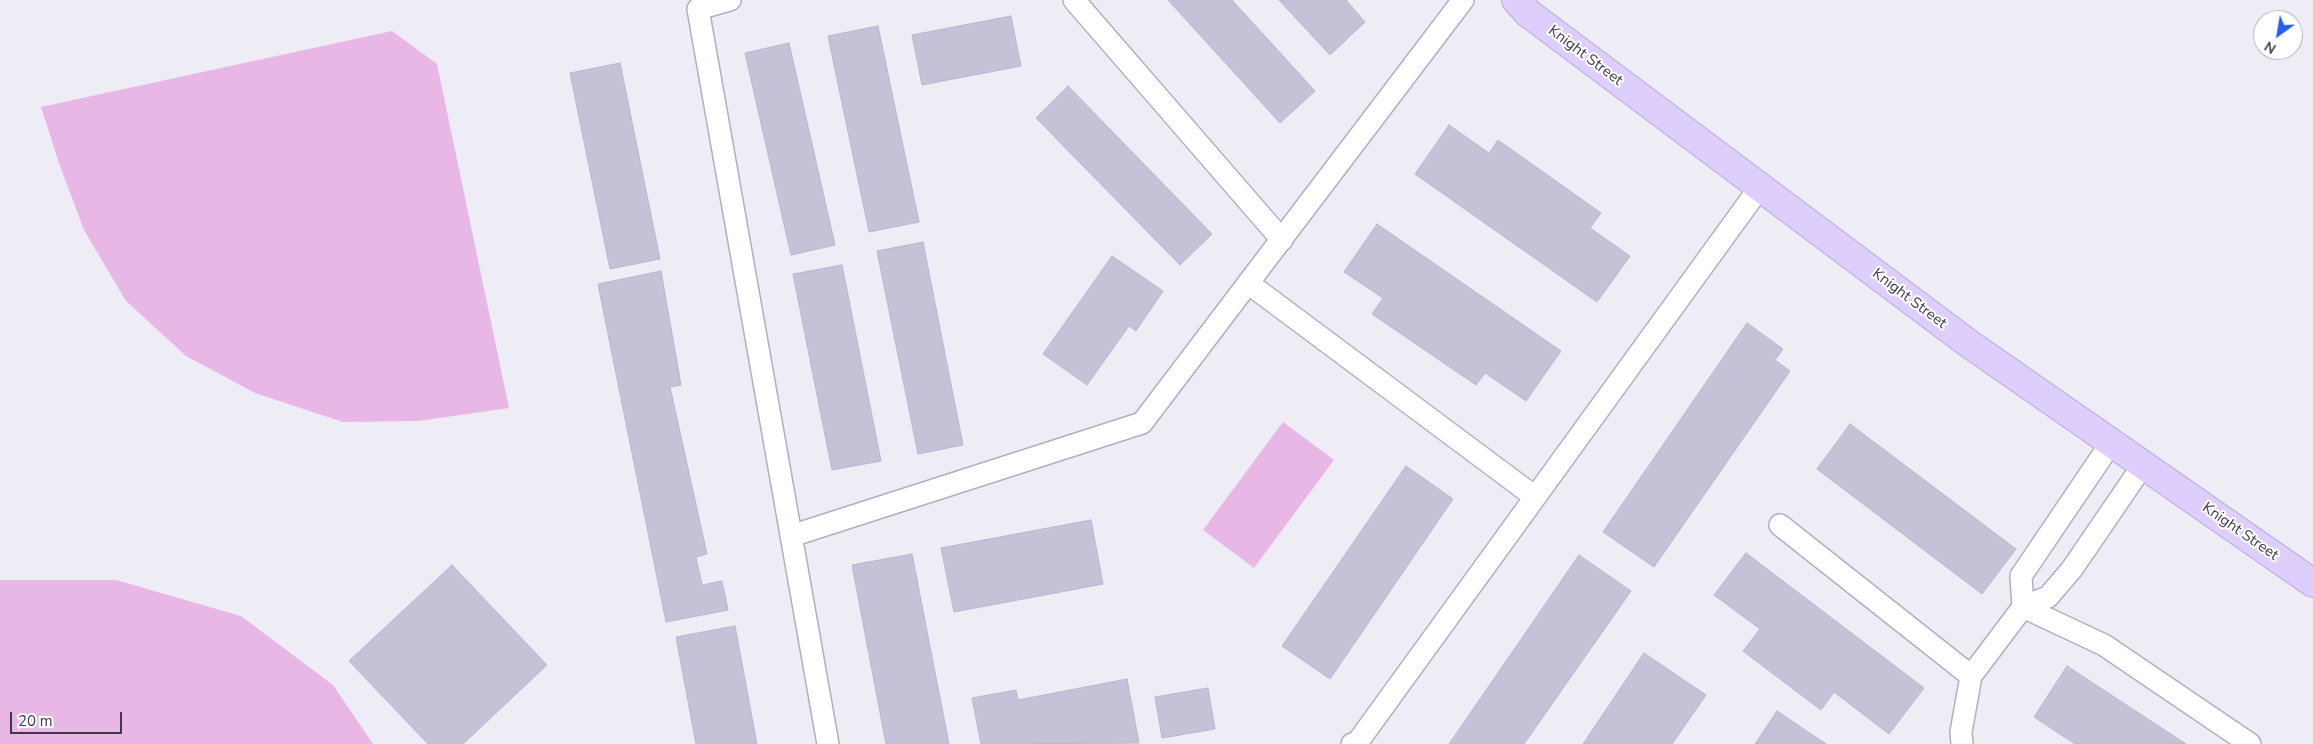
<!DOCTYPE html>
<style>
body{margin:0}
#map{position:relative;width:2313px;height:744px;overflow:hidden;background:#eeecf5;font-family:"Nunito Sans",sans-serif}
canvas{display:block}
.north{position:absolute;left:2253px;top:10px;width:50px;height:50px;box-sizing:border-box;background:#fff;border:1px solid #b1b0b7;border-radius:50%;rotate:212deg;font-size:14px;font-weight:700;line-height:20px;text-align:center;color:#3c394a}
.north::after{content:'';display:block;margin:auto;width:18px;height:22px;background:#265ef2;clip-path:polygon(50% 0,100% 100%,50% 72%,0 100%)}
.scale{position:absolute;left:10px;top:712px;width:112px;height:22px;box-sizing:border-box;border:2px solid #3c394a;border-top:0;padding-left:6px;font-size:15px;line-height:18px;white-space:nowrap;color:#3c394a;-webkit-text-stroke:4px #fff;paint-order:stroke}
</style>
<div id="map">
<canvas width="2313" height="744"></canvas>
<div class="north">N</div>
<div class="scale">20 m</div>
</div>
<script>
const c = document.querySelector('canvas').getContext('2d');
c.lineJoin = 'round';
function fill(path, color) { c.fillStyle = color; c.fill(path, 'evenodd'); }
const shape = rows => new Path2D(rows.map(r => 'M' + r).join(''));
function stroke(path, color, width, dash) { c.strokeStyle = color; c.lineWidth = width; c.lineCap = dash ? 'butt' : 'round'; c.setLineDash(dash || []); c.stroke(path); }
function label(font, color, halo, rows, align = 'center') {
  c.font = font + ' "Nunito Sans",sans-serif'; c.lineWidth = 4; c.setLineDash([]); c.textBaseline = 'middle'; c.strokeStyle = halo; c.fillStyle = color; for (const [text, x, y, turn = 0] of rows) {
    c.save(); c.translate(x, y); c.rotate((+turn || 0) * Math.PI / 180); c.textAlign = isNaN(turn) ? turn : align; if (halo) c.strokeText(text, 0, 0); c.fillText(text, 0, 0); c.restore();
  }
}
const green = shape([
 [392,31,437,64,509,408,418,421,343,422,255,393,186,356,126,301,84,230,59,163,41,107],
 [1283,422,1334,460,1254,568,1203,530],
 [0,580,116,580,241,616,333,685,373,744,0,744]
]);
const building = shape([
 [1168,0,1232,0,1315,91,1280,123,1168,0],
 [1279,0,1346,0,1365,22,1330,55,1279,0],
 [1011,16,1021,66,922,85,912,35,1011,16],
 [878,26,919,222,869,232,828,36,878,26],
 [789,43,835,245,791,255,745,53,789,43],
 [620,63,660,259,610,269,570,73,620,63],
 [1068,86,1212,234,1180,265,1036,118,1068,86],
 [1449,125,1489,153,1498,140,1601,213,1590,228,1630,256,1597,302,1415,174,1449,125],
 [1377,224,1561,351,1526,401,1485,373,1476,385,1372,314,1383,298,1344,272,1377,224],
 [923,242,963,445,918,454,877,251,923,242],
 [1112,256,1163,291,1136,331,1129,326,1087,385,1043,354,1112,256],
 [842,265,881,461,832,470,793,274,842,265],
 [661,271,681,385,670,387,707,554,696,557,702,585,722,581,728,610,666,622,598,284,661,271],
 [1747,323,1783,349,1775,360,1790,371,1654,567,1603,532,1747,323],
 [1850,424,2016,549,1982,594,1817,469,1850,424],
 [1406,466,1453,499,1330,679,1282,646,1406,466],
 [1091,520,1103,584,954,612,941,548,1091,520],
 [1746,553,1924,688,1889,734,1834,692,1821,710,1743,651,1760,629,1714,595,1746,553],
 [912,554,949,744,886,744,852,565,912,554],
 [1579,555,1631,591,1524,744,1449,744,1579,555],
 [452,565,547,665,463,744,428,744,349,661,452,565],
 [735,626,757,744,696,744,676,637,735,626],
 [1644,653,1706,695,1672,744,1583,744,1644,653],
 [2067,666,2186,744,2075,744,2034,717,2067,666],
 [1127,679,1139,743,981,744,972,698,1016,690,1018,700,1127,679],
 [1208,688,1215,729,1162,738,1155,697,1208,688],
 [1777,711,1826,744,1755,744,1777,711]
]);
const lane = shape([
 [730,0,698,9,828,744],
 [1074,0,1282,240],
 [1248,283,1535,497],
 [2111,443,2021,576,2023,607,2048,597,2072,569,2143,465],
 [1780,525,1971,676],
 [791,536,1142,423,1463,0],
 [1352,744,1357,743,1760,187],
 [1962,744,1961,732,1971,676,2023,607,2104,645,2250,744]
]);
const secondary = shape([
 [1516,0,1528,13,1968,343,2313,583]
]);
const streetNames = [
 ["Knight Street",1585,56,37],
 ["Knight Street",1909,299,37],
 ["Knight Street",2240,532,35]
];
fill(green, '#e8b7e6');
fill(building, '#c5c1d7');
stroke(building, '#bab5d1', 1);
stroke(lane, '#b2aec1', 24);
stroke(secondary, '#b8a6df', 30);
stroke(lane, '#fff', 21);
stroke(secondary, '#decefd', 28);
label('15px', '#3c394a', '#fff', streetNames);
</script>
